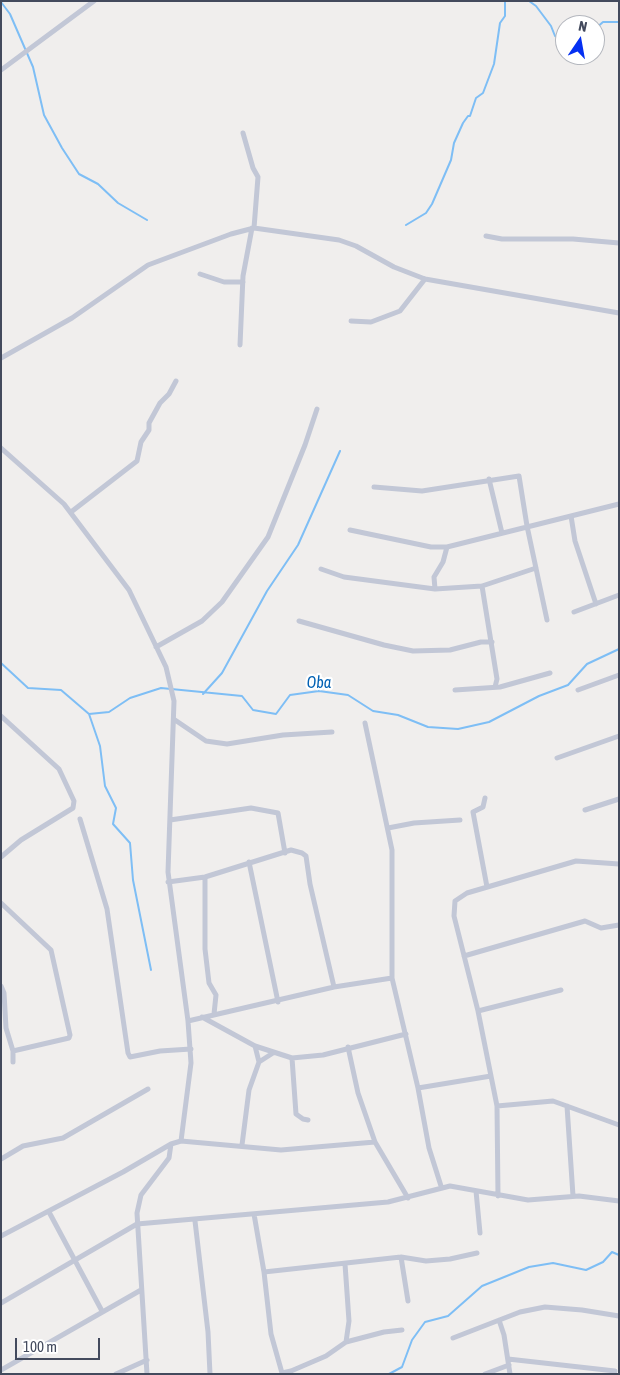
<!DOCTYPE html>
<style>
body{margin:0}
#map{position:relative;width:620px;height:1375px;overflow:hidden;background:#f0eeed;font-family:"Asap Condensed",sans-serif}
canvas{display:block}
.frame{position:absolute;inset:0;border:2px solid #434a5d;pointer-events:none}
.north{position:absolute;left:555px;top:15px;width:50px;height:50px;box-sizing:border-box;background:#fff;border:1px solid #b4b7be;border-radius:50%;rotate:12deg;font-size:14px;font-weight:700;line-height:20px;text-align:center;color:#434a5d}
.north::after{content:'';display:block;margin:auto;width:18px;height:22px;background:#0530f2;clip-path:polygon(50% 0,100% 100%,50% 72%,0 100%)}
.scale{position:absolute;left:15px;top:1338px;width:85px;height:22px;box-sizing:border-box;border:2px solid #434a5d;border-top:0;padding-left:6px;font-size:15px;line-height:18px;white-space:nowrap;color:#434a5d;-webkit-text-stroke:4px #fff;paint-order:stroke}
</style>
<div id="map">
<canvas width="620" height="1375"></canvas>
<div class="frame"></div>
<div class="north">N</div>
<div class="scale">100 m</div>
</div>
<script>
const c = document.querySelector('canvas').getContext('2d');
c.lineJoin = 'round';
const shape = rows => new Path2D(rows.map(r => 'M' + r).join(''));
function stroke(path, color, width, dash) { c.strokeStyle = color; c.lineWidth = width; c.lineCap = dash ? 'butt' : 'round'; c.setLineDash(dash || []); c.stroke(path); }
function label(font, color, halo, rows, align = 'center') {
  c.font = font + ' "Asap Condensed",sans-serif'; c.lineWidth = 4.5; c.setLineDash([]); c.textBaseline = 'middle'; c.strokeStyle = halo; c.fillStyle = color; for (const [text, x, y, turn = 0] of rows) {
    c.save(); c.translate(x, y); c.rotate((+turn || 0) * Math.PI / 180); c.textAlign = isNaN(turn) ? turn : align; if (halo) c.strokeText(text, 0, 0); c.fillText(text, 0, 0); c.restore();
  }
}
const stream = shape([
 [529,1,536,6,551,26,555,36,565,43],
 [1,2,10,14,33,67,44,115,62,148,79,174,98,184,118,203,147,220],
 [595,29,603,22,619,22],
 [406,225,426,213,432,204,451,160,454,143,463,123,468,116,470,116,476,98,483,93,494,64,500,23,505,16,505,1],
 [1,663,28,688,61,690,89,714,109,712,130,698,161,688,242,696,253,710,276,714,290,695,319,691,348,695,373,711,398,715,428,727,458,729,489,722,539,696,568,685,587,664,619,649],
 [203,694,222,673,267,591,298,545,340,451],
 [89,714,100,746,105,786,116,808,113,824,130,843,133,880,151,970],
 [389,1374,402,1367,412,1340,425,1322,448,1316,482,1286,529,1267,553,1263,586,1270,603,1262,612,1252,619,1255]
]);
const street = shape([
 [1,70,94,1],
 [243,133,253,168,258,177,254,228],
 [486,236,502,239,573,239,619,243],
 [200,274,224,282,243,282],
 [351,321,371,322,400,311,425,279],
 [240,345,243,276,252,228],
 [1,358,72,318,148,265,231,234,254,228,339,240,356,246,394,267,425,279,619,313],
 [1,448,64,504,129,590,166,667,174,701,168,872,188,1021,191,1063,181,1141,171,1144,169,1158,141,1195,137,1213,147,1374],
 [489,479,502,533],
 [374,487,422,491,519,476,527,526,547,620],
 [71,512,137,461,141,442,149,430,149,423,160,403,169,394,176,381],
 [571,516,575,541,596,604],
 [350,530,431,547,447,547,619,504],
 [321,569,344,577,435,589,482,586,536,568],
 [482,586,497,679,495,687],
 [435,589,434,577,443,562,447,547],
 [574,612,619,595],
 [299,621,384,645,413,651,450,650,481,642,492,642],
 [156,647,202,621,222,602,268,537,305,445,317,409],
 [455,690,500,687,550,673],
 [578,690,619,675],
 [1,716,59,769,74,801,73,808,21,840,1,857],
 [175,720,206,741,227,744,283,735,332,732],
 [365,723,392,850,392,978,418,1088,429,1148,441,1186],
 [557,758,619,736],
 [485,798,483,807,473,812,487,887],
 [585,810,619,799],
 [80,819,107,909,128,1053,130,1057,160,1051,191,1049],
 [170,820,251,808,278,813,285,853],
 [388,828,414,823,460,820],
 [249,862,278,1002],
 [205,877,205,949,209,983,216,995,214,1014],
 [168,882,205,877,291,850,302,853,306,856,310,884,334,987],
 [1,903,51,950,70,1035,69,1038,13,1051],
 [464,956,585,921,601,928,619,925],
 [1,986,4,993,6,1028,13,1051,13,1062],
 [478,1011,561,990],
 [202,1017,255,1046,292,1058,323,1055,406,1034],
 [188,1021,334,987,392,978],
 [255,1046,259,1062],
 [348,1047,358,1093,375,1142,408,1198],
 [292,1058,296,1114,303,1119,308,1120],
 [418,1088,491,1076],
 [497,1106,553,1101,619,1125],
 [567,1106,573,1196],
 [181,1141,281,1150,375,1142],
 [242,1145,249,1090,259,1062,273,1053],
 [1,1159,23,1146,63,1138,148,1089],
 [476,1191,480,1233],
 [498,1196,497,1106,478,1011,454,916,455,901,467,893,576,861,619,864],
 [49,1212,102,1311],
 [254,1214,264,1272,271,1334,282,1373,291,1371,326,1356,346,1342,349,1321,345,1264],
 [195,1221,208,1332,210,1374],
 [1,1236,123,1172,171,1144],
 [401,1257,408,1301],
 [264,1272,401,1257,426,1261,450,1259,477,1253],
 [1,1303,137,1224,388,1202,450,1186,528,1200,579,1196,619,1201],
 [499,1320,504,1335,510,1374],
 [453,1338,520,1312,545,1307,582,1310,619,1316],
 [346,1342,384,1332,402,1330],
 [508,1359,615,1371],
 [1,1370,141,1290],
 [116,1374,147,1360],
 [485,1374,509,1365]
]);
const waterNames = [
 ["Oba",319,683]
];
stroke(stream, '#7ebef5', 2);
stroke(street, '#c2c7d6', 5);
label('italic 16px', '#0060b3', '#fff', waterNames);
</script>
